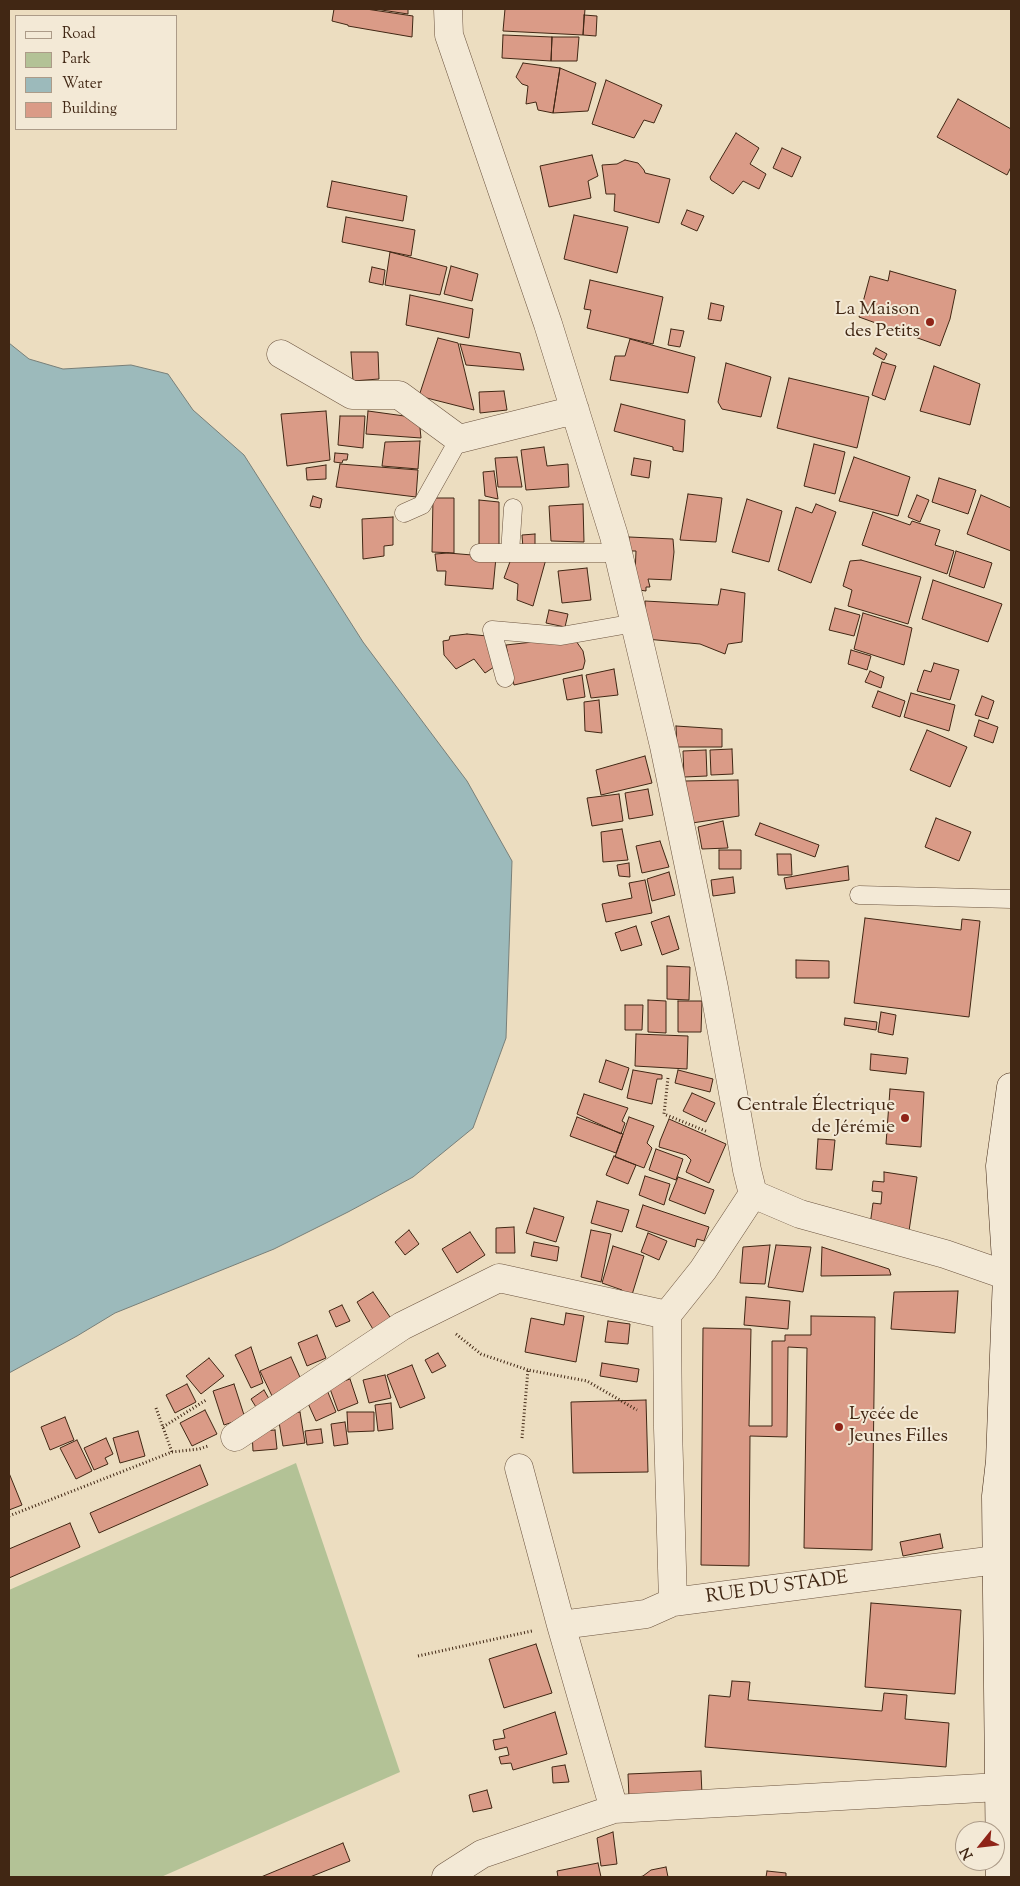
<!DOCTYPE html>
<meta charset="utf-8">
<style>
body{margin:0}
#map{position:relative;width:1020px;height:1886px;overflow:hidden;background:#ecddc0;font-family:"Sorts Mill Goudy",serif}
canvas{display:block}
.frame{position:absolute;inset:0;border:10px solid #412714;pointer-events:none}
.legend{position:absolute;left:15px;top:15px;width:162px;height:115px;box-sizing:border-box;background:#f3e9d6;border:1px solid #ac9b88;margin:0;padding:6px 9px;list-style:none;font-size:15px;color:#412714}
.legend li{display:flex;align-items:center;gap:10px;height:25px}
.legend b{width:25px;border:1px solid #ac9b88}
.north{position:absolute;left:955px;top:1821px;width:50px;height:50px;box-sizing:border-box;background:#f3e9d6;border:1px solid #ac9b88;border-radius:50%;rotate:241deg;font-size:14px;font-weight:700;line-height:20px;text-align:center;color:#412714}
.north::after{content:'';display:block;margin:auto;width:18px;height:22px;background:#8f2418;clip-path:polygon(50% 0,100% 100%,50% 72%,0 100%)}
</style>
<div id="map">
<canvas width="1020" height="1886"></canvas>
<div class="frame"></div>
<ul class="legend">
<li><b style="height:6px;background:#f3e9d6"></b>Road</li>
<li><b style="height:14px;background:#b3c296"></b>Park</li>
<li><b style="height:14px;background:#9cbabb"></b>Water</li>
<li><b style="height:14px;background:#da9b87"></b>Building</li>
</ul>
<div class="north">N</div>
</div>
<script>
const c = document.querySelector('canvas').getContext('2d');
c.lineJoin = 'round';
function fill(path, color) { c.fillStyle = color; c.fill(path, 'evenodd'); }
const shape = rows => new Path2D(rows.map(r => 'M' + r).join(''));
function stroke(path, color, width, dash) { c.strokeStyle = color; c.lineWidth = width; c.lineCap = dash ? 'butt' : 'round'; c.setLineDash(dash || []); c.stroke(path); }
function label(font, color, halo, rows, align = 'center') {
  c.font = font + ' "Sorts Mill Goudy",serif'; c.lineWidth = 4; c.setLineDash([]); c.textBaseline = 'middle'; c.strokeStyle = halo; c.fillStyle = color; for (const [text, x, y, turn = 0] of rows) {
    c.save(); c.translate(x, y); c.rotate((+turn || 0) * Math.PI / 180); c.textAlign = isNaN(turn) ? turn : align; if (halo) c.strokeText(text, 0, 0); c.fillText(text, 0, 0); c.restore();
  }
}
const green = shape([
 [296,1463,400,1772,161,1877,9,1877,9,1590]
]);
const water = shape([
 [9,343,29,359,63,369,131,365,168,374,193,410,244,455,363,642,467,781,512,861,506,1038,473,1128,413,1177,348,1212,274,1249,115,1313,77,1336,9,1373,9,343]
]);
const building = shape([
 [334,9,366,9,413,16,412,37,348,26,348,25,332,21,334,9],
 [375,9,408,9,408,14,375,9],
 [505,9,585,9,583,35,503,31,505,9],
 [584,15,597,16,596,36,583,35,584,15],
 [503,35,552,37,551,61,502,58,503,35],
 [552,37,579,37,577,61,551,61,552,37],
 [523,63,560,68,553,113,538,110,536,102,526,104,528,86,522,84,516,77,523,63],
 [560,68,596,83,588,111,553,113,560,68],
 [606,80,662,105,654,123,644,120,634,138,592,124,606,80],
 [958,99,1011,129,1011,167,1007,175,937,137,958,99],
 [736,133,759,148,750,164,766,174,759,189,743,181,733,194,711,180,710,177,736,133],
 [782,148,801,157,792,177,773,168,782,148],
 [592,155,598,176,588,181,591,198,549,207,540,166,592,155],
 [625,160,638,163,644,170,645,173,670,179,659,223,614,211,615,194,606,194,602,165,617,164,625,160],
 [332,181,407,196,403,221,327,207,332,181],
 [687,210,704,216,697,231,681,224,687,210],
 [574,215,628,227,617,273,564,259,574,215],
 [346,217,415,230,411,256,342,242,346,217],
 [390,252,447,267,440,295,385,285,390,252],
 [451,266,478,274,472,301,444,294,451,266],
 [372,267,385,270,383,285,369,282,372,267],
 [890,271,956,290,950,319,940,346,859,317,870,276,888,281,890,271],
 [590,280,663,297,653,344,587,328,591,310,584,309,590,280],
 [410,295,473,309,469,338,406,325,410,295],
 [711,303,724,306,721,321,708,319,711,303],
 [671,329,684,331,680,347,668,345,671,329],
 [438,338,458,343,474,410,419,396,438,338],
 [630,339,695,357,688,393,610,380,615,356,625,356,630,339],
 [460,344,520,353,524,370,466,365,460,344],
 [876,348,887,354,884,360,873,354,876,348],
 [351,352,378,352,379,379,353,381,351,352],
 [882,362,896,366,885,400,872,395,882,362],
 [726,363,771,377,761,417,722,409,718,402,726,363],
 [934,366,980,384,970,425,920,411,934,366],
 [789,378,869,397,857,448,777,428,789,378],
 [504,391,507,410,480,413,479,392,504,391],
 [621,404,685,420,683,452,673,450,673,447,614,431,621,404],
 [326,411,330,460,287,466,281,414,326,411],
 [368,411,419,418,421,438,366,434,368,411],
 [340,416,365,416,363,448,338,445,340,416],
 [420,441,418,469,382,466,385,442,420,441],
 [814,444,845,452,835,494,804,486,814,444],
 [544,447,547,466,568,464,569,487,526,490,521,450,544,447],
 [335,453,348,454,347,460,343,460,342,463,334,462,335,453],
 [517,457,522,487,498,487,495,458,517,457],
 [854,457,910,477,898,516,839,501,854,457],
 [634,458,651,461,649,478,631,475,634,458],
 [340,464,418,470,416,497,336,487,340,464],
 [326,465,326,479,307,480,306,468,326,465],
 [494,471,498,499,485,496,483,472,494,471],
 [939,478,976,490,968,514,932,502,939,478],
 [688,494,722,498,716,542,680,540,688,494],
 [917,495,929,500,920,522,908,517,917,495],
 [981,495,1011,508,1011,551,967,534,981,495],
 [313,496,322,499,320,508,310,506,313,496],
 [433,498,454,498,454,553,432,552,433,498],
 [747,499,782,511,769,562,732,552,747,499],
 [479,500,499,502,499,549,479,550,479,500],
 [583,504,584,542,551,541,549,506,583,504],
 [816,504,836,512,811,583,778,570,796,507,812,513,816,504],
 [873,512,910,525,912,521,940,530,935,545,954,551,947,574,862,545,873,512],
 [393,517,393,545,384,546,384,556,363,559,362,519,393,517],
 [535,534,535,548,523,548,522,535,535,534],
 [629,537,673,539,674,552,671,580,648,579,650,587,646,587,646,591,639,590,635,574,636,551,628,551,629,537],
 [956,551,992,563,984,588,949,576,956,551],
 [448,553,496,557,493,589,445,585,446,571,437,571,435,554,448,553],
 [511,559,546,559,533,606,517,600,518,584,504,578,511,559],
 [861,560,921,577,908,624,848,606,852,590,843,586,850,561,861,560],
 [587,568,591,600,562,603,558,571,587,568],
 [933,580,1002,604,988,642,922,619,933,580],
 [721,589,745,593,742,642,728,644,725,654,700,644,646,639,645,601,718,605,721,589],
 [835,608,860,615,854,636,829,630,835,608],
 [549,610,568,614,565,627,546,623,549,610],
 [863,613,912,628,904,665,854,649,863,613],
 [467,634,487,636,497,665,485,673,474,659,456,669,444,655,443,641,449,640,450,636,467,634],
 [568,638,576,641,583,651,585,661,583,669,514,685,506,645,568,638],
 [851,650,871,656,867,670,848,664,851,650],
 [934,663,959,670,950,700,917,691,924,670,931,672,934,663],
 [614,669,618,695,591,698,586,675,614,669],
 [870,671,884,677,881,688,865,682,870,671],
 [582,675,585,697,567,700,563,679,582,675],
 [878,691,905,701,900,717,872,707,878,691],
 [911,693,955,705,949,731,904,717,911,693],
 [982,696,994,701,988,719,975,715,982,696],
 [599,700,602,733,585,731,584,702,599,700],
 [979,720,998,727,993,743,974,736,979,720],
 [676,726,722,729,722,747,677,747,676,726],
 [927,730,967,747,950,787,910,770,927,730],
 [732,749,733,774,711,775,710,750,732,749],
 [706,750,707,776,684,777,683,751,706,750],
 [645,756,652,783,601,795,596,770,645,756],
 [738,780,739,816,692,823,685,781,738,780],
 [648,789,653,815,629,819,625,793,648,789],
 [619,794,623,821,592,826,587,798,619,794],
 [936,818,971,832,959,861,925,847,936,818],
 [723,821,728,848,702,849,698,827,723,821],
 [760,823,819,845,815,857,755,835,760,823],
 [622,829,628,860,603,862,601,832,622,829],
 [660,841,669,867,642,873,636,846,660,841],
 [719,850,741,850,741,869,719,869,719,850],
 [777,854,791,854,792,875,778,875,777,854],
 [629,863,630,877,619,876,617,865,629,863],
 [848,866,849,880,786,889,784,878,848,866],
 [669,872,675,895,652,901,647,879,669,872],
 [733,877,735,893,713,896,711,880,733,877],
 [645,880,652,913,606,922,602,904,632,898,629,883,645,880],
 [669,916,679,949,662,955,651,922,669,916],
 [865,918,961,930,962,919,980,921,969,1017,854,1003,865,918],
 [636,926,642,945,621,951,615,933,636,926],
 [796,960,829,961,829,978,796,978,796,960],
 [667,966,690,967,689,1000,667,999,667,966],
 [648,1000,666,1001,666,1033,648,1032,648,1000],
 [678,1001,702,1001,701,1032,678,1032,678,1001],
 [625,1005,643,1005,642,1030,625,1030,625,1005],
 [881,1012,896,1015,893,1035,878,1032,881,1012],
 [845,1018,877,1022,876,1030,844,1025,845,1018],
 [636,1034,688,1036,687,1069,635,1066,636,1034],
 [871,1054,908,1058,906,1074,870,1070,871,1054],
 [606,1060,629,1068,622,1090,599,1082,606,1060],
 [633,1070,662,1075,662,1079,657,1079,652,1104,627,1098,633,1070],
 [678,1070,713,1079,710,1092,675,1083,678,1070],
 [890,1089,924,1092,921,1147,886,1144,890,1089],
 [692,1093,715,1103,706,1122,683,1111,692,1093],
 [584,1094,628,1108,622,1121,625,1123,621,1134,577,1114,584,1094],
 [577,1117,623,1134,616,1153,570,1136,577,1117],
 [629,1117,654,1126,647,1143,652,1148,644,1168,615,1157,629,1117],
 [669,1119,726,1144,709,1183,686,1172,691,1160,686,1155,659,1147,660,1141,669,1119],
 [818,1139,835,1140,832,1170,816,1169,818,1139],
 [656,1149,683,1159,676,1180,649,1170,656,1149],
 [614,1156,636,1165,628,1184,606,1175,614,1156],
 [884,1172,917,1177,909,1231,870,1225,873,1203,881,1204,882,1192,872,1191,873,1181,884,1182,884,1172],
 [645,1176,670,1184,664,1205,639,1195,645,1176],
 [678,1177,714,1190,705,1214,669,1200,678,1177],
 [597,1201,629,1210,622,1232,591,1223,597,1201],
 [643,1205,709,1227,704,1241,697,1239,695,1247,636,1227,643,1205],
 [534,1208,564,1217,556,1242,526,1233,534,1208],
 [514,1227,515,1253,496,1253,496,1228,514,1227],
 [409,1230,419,1244,405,1255,395,1242,409,1230],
 [591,1230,611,1234,601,1282,581,1277,591,1230],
 [470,1232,485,1255,457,1273,442,1249,470,1232],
 [648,1233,667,1241,659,1260,641,1252,648,1233],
 [534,1242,559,1247,557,1261,531,1256,534,1242],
 [770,1245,765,1284,740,1283,743,1247,770,1245],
 [776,1245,811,1247,803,1292,768,1287,776,1245],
 [613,1246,644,1256,631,1298,621,1295,622,1290,602,1283,613,1246],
 [822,1247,889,1269,891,1275,821,1276,822,1247],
 [958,1291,955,1333,891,1329,894,1292,958,1291],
 [373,1292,392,1320,374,1331,357,1302,373,1292],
 [746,1297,790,1301,788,1329,744,1325,746,1297],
 [342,1305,350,1321,336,1327,329,1311,342,1305],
 [566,1313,584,1316,576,1362,525,1352,531,1318,564,1325,566,1313],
 [811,1316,875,1317,872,1550,804,1548,807,1348,788,1347,787,1437,750,1436,749,1566,701,1565,703,1328,751,1329,749,1426,772,1426,772,1341,785,1341,785,1335,811,1335,811,1316],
 [608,1321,630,1324,628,1344,605,1342,608,1321],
 [317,1335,326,1358,307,1366,298,1343,317,1335],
 [251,1347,263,1383,251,1388,235,1355,251,1347],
 [438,1353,446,1366,432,1373,425,1360,438,1353],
 [291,1357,303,1384,273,1398,260,1371,291,1357],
 [209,1358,224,1376,201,1394,186,1376,209,1358],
 [602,1363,639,1369,637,1382,600,1376,602,1363],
 [412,1365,425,1398,400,1408,387,1375,412,1365],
 [385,1375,391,1398,369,1403,363,1380,385,1375],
 [350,1379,358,1403,338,1411,329,1386,350,1379],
 [187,1384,196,1402,175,1413,166,1395,187,1384],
 [234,1384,245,1418,224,1425,213,1391,234,1384],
 [264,1390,272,1404,259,1412,251,1399,264,1390],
 [327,1390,336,1412,316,1421,306,1399,327,1390],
 [646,1400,648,1472,573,1473,571,1402,646,1400],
 [391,1403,393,1429,378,1431,375,1405,391,1403],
 [205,1410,217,1434,192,1446,180,1423,205,1410],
 [300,1412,305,1443,283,1446,278,1416,300,1412],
 [347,1412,374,1412,374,1431,348,1432,347,1412],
 [65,1417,74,1440,50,1450,41,1427,65,1417],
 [345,1422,348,1444,334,1446,331,1424,345,1422],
 [321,1429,323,1443,307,1445,305,1431,321,1429],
 [275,1430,277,1449,253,1451,252,1432,275,1430],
 [138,1431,145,1456,120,1463,113,1438,138,1431],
 [106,1438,113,1454,105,1458,108,1464,94,1470,84,1448,106,1438],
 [77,1440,92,1471,76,1479,60,1448,77,1440],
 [200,1465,208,1485,99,1533,90,1513,200,1465],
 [9,1473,22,1505,9,1510,9,1473],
 [70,1523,80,1547,9,1578,9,1549,70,1523],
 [940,1534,943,1548,903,1556,900,1542,940,1534],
 [871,1603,961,1610,955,1694,865,1687,871,1603],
 [536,1644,552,1693,504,1708,489,1659,536,1644],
 [732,1681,750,1682,748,1700,882,1711,884,1693,907,1695,905,1719,949,1723,946,1767,705,1747,709,1695,730,1697,732,1681],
 [555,1712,567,1754,513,1770,511,1763,501,1764,499,1757,509,1755,507,1747,495,1750,493,1740,505,1738,503,1730,555,1712],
 [565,1765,569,1782,553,1783,552,1767,565,1765],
 [701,1771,702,1795,629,1798,628,1774,701,1771],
 [487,1790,492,1808,473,1812,469,1795,487,1790],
 [613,1832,617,1864,601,1866,597,1838,613,1832],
 [343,1843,350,1861,310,1877,261,1877,343,1843],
 [598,1863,601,1877,558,1877,557,1871,598,1863],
 [666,1867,668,1877,639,1877,643,1876,651,1870,666,1867],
 [767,1871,786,1873,786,1877,766,1877,767,1871]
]);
const path = shape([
 [668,1078,664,1114,708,1132],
 [456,1334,481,1354,528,1370],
 [156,1408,172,1452],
 [163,1427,206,1400],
 [522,1438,528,1370,587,1381,637,1410],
 [9,1516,172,1452,199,1449,208,1446],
 [418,1656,532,1631]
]);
const service = shape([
 [404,513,422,505,459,439],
 [479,553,618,553],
 [510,553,513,508],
 [505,678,492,630,561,636,635,623],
 [859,895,1011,899]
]);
const minor = shape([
 [448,9,449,35,548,324,614,536,664,746,714,988,747,1170,753,1194,800,1214,945,1254,1011,1277],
 [281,354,352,395,399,395,459,439,575,410],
 [235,1437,402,1326,499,1278,667,1315],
 [519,1468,561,1625,614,1809],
 [673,1602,668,1428,667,1315,703,1270,753,1194],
 [561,1625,646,1614,673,1602,996,1560],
 [446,1877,482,1854,614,1809,999,1787]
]);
const secondary = shape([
 [1000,1877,996,1496,1000,1461,1007,1276,1000,1166,1011,1087]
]);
const markers = [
 [930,322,5,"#8f2418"],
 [905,1118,5,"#8f2418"],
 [839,1427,5,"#8f2418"]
];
const poiNames = [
 ["La Maison",920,311],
 ["des Petits",920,333],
 ["Centrale Électrique",895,1107],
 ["de Jérémie",895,1129],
 ["Lycée de",849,1416,"left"],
 ["Jeunes Filles",849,1438,"left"]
];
const streetNames = [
 ["RUE DU STADE",777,1589,-8]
];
fill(green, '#b3c296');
fill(water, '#9cbabb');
stroke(water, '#787f78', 1);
fill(building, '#da9b87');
stroke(building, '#412714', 1);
stroke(service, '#6c543f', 19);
stroke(minor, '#6c543f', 29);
stroke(secondary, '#412714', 29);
stroke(path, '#412714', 3, [1, 2.5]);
stroke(service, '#f3e9d6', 18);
stroke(minor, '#f3e9d6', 28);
stroke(secondary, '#f3e9d6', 28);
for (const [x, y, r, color] of markers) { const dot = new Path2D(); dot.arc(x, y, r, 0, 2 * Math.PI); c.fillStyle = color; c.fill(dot); stroke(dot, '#f3e9d6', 2); }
label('19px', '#412714', '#f3e9d6', poiNames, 'right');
label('19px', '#412714', '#f3e9d6', streetNames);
</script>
